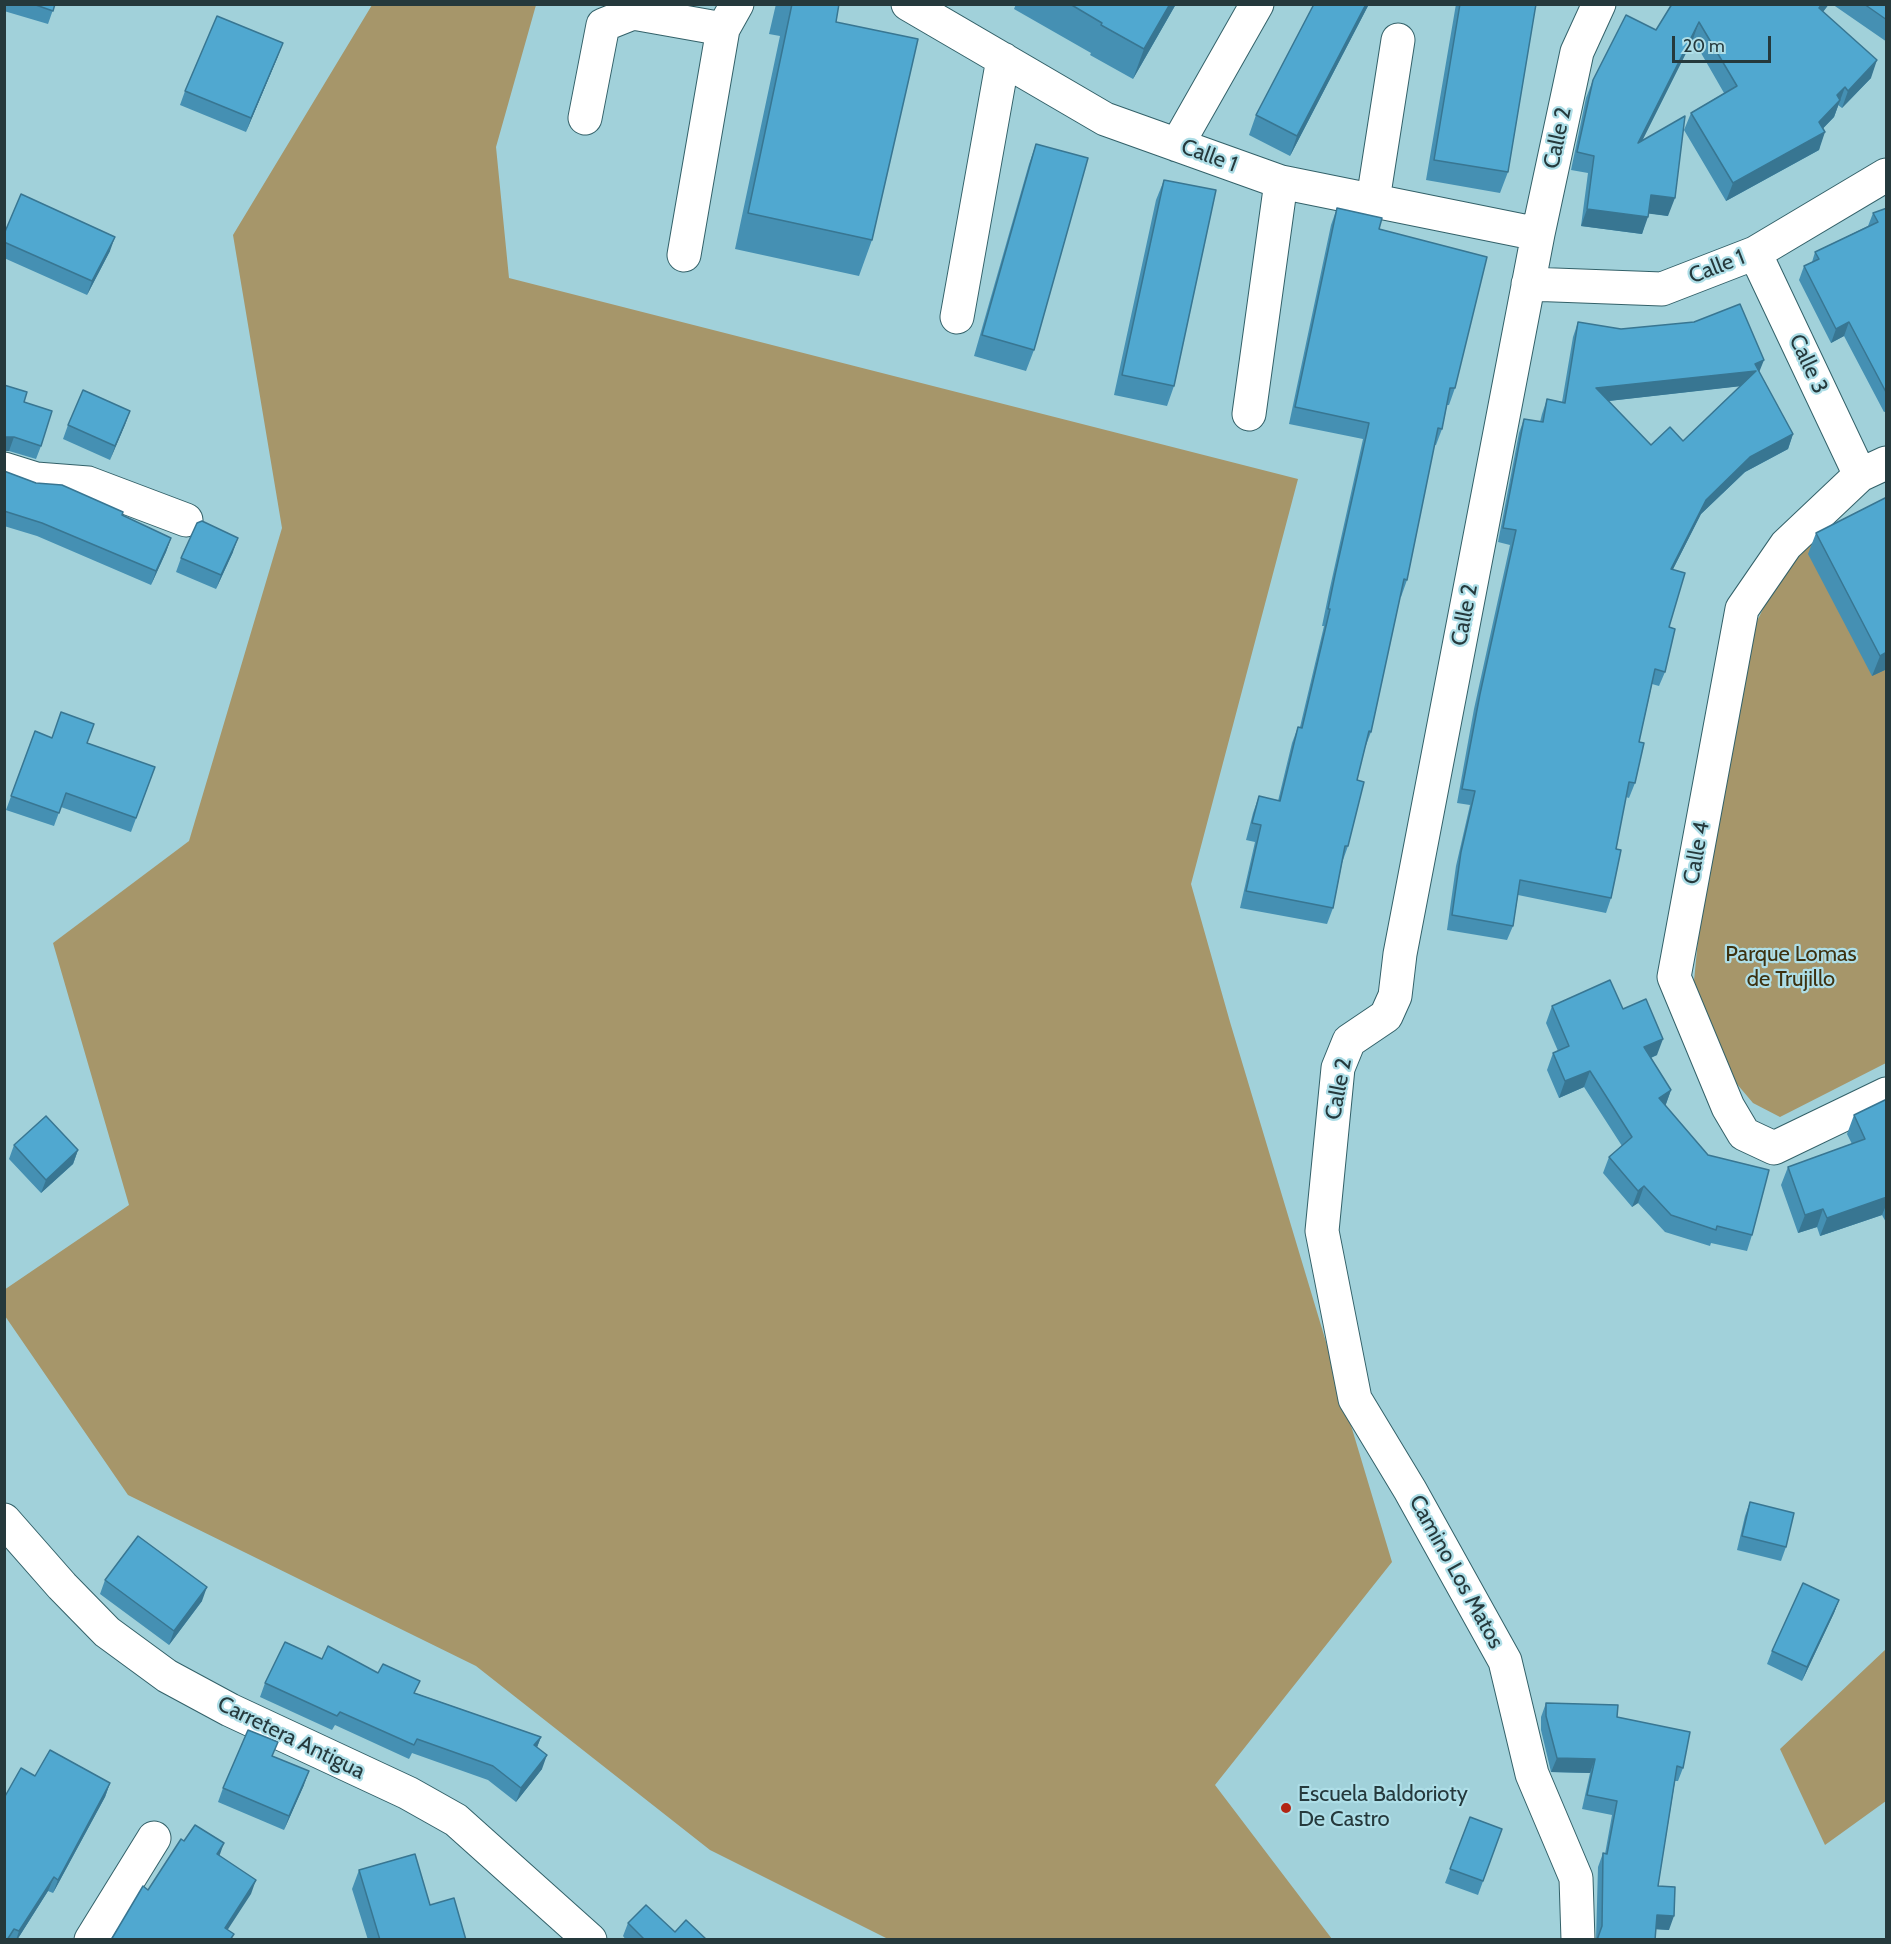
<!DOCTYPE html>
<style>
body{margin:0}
#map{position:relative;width:1891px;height:1944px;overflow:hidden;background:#a1d1da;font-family:Cabin,sans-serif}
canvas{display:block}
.frame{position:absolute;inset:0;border:6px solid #25393c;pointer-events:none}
.scale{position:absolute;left:1672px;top:36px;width:99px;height:27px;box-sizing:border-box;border:3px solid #25393c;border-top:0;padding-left:8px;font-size:18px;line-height:21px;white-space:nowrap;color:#25393c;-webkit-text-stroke:4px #aedee7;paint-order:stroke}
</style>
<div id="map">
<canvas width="1891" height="1944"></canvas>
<div class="frame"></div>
<div class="scale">20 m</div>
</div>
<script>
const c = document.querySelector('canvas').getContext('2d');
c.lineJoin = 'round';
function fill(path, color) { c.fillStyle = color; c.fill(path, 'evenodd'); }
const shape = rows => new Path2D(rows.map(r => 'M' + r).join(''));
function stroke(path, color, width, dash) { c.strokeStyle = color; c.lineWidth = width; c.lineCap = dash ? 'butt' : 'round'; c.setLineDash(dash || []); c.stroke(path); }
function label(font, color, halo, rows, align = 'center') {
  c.font = font + ' Cabin,sans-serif'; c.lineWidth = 4.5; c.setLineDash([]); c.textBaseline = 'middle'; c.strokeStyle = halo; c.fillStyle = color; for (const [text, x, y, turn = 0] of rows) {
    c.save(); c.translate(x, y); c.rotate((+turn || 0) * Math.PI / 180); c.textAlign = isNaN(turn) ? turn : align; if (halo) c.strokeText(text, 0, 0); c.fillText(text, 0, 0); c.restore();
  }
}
const green = shape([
 [372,5,536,5,496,147,509,278,1298,479,1191,884,1230,1022,1392,1562,1215,1785,1332,1939,888,1939,710,1850,476,1666,128,1495,5,1316,4,1290,129,1205,53,943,189,841,282,528,233,235],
 [1886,501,1886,1063,1780,1117,1753,1103,1731,1077,1694,981,1699,929,1753,629,1777,581,1802,545],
 [1886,1649,1886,1801,1825,1845,1780,1749]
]);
const minor = shape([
 [908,4,1105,119,1281,182,1538,234],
 [585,118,603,25,633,13,723,29],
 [1177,145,1257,4],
 [1373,200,1398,40],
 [1755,253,1860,475],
 [684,255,723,29,737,4],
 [1528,284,1662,289,1755,253,1886,175],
 [957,317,1003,59],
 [1249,414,1281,182],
 [1886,463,1860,475,1786,545,1742,609,1674,977,1728,1107,1744,1134,1774,1148,1886,1094],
 [4,469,36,479,88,483,186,520],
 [4,1520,62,1586,107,1632,167,1676,230,1710,408,1793,456,1820,590,1940],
 [91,1940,154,1838],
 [1578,1940,1576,1878,1532,1774,1505,1661,1410,1490,1355,1399,1322,1231,1338,1068,1349,1041,1386,1016,1395,996,1400,954,1538,234,1577,52,1599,4]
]);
const wall = shape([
 [4,4,55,4,48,24,4,11],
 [776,4,839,4,836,22,872,240,859,276,735,249,780,36,769,34],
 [1016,4,1176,4,1133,79,1090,55,1091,53,1014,9],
 [1369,4,1290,156,1249,135,1256,115],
 [1456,4,1536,4,1508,172,1500,193,1426,180],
 [1672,4,1829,4,1823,12,1871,78,1842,108,1838,105,1838,106,1834,117,1823,128,1819,150,1726,201,1684,130,1691,113,1724,93,1693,39,1642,141,1668,216,1648,213,1642,234,1581,226,1588,173,1571,170,1586,98,1593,80,1656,30],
 [1832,4,1887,4,1887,42],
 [278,56,246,132,180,105,185,91],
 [1036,144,1034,350,1026,371,974,356,1029,164],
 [1164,180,1174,386,1167,406,1114,395,1156,200],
 [1337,208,1379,229,1455,388,1449,405,1447,405,1442,429,1436,445,1434,445,1407,580,1401,597,1400,596,1371,732,1365,748,1357,780,1348,846,1342,863,1333,908,1327,924,1240,908,1255,842,1246,840,1253,813,1259,796,1278,801,1292,743,1298,727,1300,727,1324,626,1322,626,1329,592,1363,439,1289,424,1331,225],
 [1887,208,1887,411,1884,412,1844,336,1831,343,1799,280,1804,266,1812,262,1815,252,1868,226,1873,213],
 [4,234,110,251,87,295,4,258],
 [1578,322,1759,372,1793,434,1788,449,1745,472,1701,514,1673,569,1669,627,1665,672,1659,686,1652,684,1639,742,1635,783,1629,798,1626,797,1616,849,1611,898,1606,913,1518,895,1513,926,1507,940,1447,930,1456,866,1470,805,1457,803,1474,709,1510,545,1498,542,1519,433,1524,419,1540,422,1542,414,1547,399,1562,402,1573,337],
 [1740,386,1683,441,1651,445,1608,401],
 [4,385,24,402,41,446,36,459,9,451,4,451],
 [130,411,110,460,63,439,68,425],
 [4,471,122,515,171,538,166,552,151,585,37,536,4,526],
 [1887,497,1887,669,1872,676,1808,554,1816,533],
 [233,552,216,589,176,572,181,558],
 [35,731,52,738,87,743,155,767,131,832,61,807,54,826,6,810],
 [1552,1006,1623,1009,1657,1055,1651,1058,1671,1090,1665,1106,1752,1235,1747,1251,1711,1243,1710,1246,1665,1232,1638,1203,1632,1207,1603,1173,1609,1157,1622,1146,1584,1087,1559,1098,1547,1070,1553,1053,1558,1051,1546,1023],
 [1887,1099,1887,1224,1882,1215,1820,1236,1817,1227,1798,1233,1781,1185,1788,1167,1852,1144,1847,1134,1854,1115],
 [14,1145,78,1150,73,1164,41,1193,9,1159],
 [1750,1502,1786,1547,1781,1561,1737,1550,1745,1516],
 [105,1580,202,1601,169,1645,100,1594],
 [1839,1600,1834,1613,1802,1681,1767,1664,1772,1651],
 [265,1683,415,1693,541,1737,537,1747,542,1769,516,1802,488,1780,412,1753,409,1759,335,1725,332,1730,260,1697],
 [1546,1703,1617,1717,1683,1768,1678,1781,1675,1781,1658,1886,1669,1930,1656,1929,1655,1940,1596,1940,1598,1867,1603,1853,1605,1854,1612,1815,1582,1809,1590,1773,1551,1772,1541,1730,1541,1717],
 [273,1756,304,1785,284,1830,218,1802,223,1788],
 [35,1776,110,1783,105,1797,53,1893,48,1891,17,1940,4,1940],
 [1470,1817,1502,1829,1478,1895,1445,1883],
 [359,1870,430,1905,466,1940,368,1940,352,1889],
 [628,1923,675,1932,707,1940,626,1940,623,1936]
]);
const shadedWall = shape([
 [1170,4,1176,4,1133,79,1144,49],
 [1366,4,1369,4,1290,156,1297,136],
 [1822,4,1829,4,1812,26,1819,8],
 [1699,22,1693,39,1632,161,1638,143],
 [283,43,278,56,246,132,251,118],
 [1877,60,1871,78,1842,108,1848,91],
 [1845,87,1834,117,1813,139,1825,132,1819,150,1726,201,1733,183,1819,122,1837,95],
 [1651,195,1675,198,1668,216,1644,213],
 [1587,209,1648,217,1642,234,1581,226],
 [115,237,110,251,87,295,92,281],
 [1849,322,1844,336,1831,343,1836,329],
 [1764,360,1758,375,1751,385,1591,403,1596,388,1755,364],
 [130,411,125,425,110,460,115,446],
 [1793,434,1788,449,1745,472,1701,514,1666,583,1671,569,1706,500,1750,457],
 [4,437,14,437,9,451,4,451],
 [171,538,166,552,151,585,156,571],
 [238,538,233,552,216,589,221,575],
 [1887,652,1887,669,1872,676,1880,656],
 [1663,1039,1657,1055,1638,1063,1644,1047],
 [1590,1071,1584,1087,1559,1098,1565,1081],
 [1671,1090,1665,1107,1659,1098],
 [78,1150,73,1164,41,1193,46,1180],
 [1644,1186,1638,1203,1632,1207,1638,1191],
 [1887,1197,1887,1203,1882,1215,1820,1236,1827,1218],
 [1823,1209,1817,1227,1798,1233,1805,1215],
 [207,1587,202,1601,169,1645,174,1631],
 [1839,1600,1834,1613,1802,1681,1807,1667],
 [541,1737,536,1750,534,1745],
 [547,1755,542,1769,516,1802,521,1788],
 [1557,1758,1595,1759,1590,1773,1551,1772],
 [309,1771,304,1785,284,1830,289,1816],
 [110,1783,105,1797,53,1893,58,1880],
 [224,1843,219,1857,217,1854],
 [54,1877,48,1891,17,1940,16,1940,19,1931],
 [256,1880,251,1894,221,1940,225,1928],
 [1657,1915,1674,1916,1669,1930,1652,1929]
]);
const building = shape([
 [33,4,55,4,53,11,33,4],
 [792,4,839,4,836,22,918,39,872,240,748,213,792,4],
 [1070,4,1170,4,1144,49,1101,25,1102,23,1070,4],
 [1314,4,1366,4,1297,136,1256,115,1314,4],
 [1460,4,1536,4,1508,172,1434,160,1460,4],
 [1672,4,1822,4,1819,8,1877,60,1848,91,1845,87,1837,95,1840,100,1819,122,1825,132,1733,183,1691,113,1737,86,1699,22,1638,143,1685,116,1675,198,1651,195,1648,217,1587,209,1594,156,1577,152,1593,80,1626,15,1656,30,1672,4],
 [1864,4,1887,4,1887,20,1864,4],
 [217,16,283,43,251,118,185,91,217,16],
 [1036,144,1088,158,1034,350,982,335,1036,144],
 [1164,180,1216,190,1174,386,1122,375,1164,180],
 [21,194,115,237,92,281,4,242,4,234,21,194],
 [1337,208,1382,218,1379,229,1487,257,1455,388,1450,388,1442,429,1438,428,1407,580,1404,579,1371,732,1369,731,1357,780,1364,782,1348,846,1345,846,1333,908,1246,891,1261,825,1252,823,1259,796,1280,801,1298,727,1302,728,1330,609,1328,609,1335,575,1369,423,1295,407,1337,208],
 [1887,208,1887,394,1849,322,1836,329,1804,266,1819,259,1815,252,1878,222,1873,213,1887,208],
 [1740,304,1764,360,1755,364,1793,434,1750,457,1706,500,1671,569,1685,573,1669,627,1675,629,1665,672,1655,669,1639,742,1644,743,1635,783,1629,782,1616,849,1621,850,1611,898,1520,880,1513,926,1452,915,1461,852,1475,791,1462,789,1480,694,1516,530,1503,528,1524,419,1543,422,1547,399,1565,403,1578,322,1621,329,1694,322,1740,304],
 [1756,371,1683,441,1670,427,1651,445,1596,388,1756,371],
 [4,385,27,392,24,402,52,411,41,446,14,437,4,437,4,385],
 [83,390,130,411,115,446,68,425,83,390],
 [4,471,36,483,62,485,123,512,122,515,171,538,156,571,42,523,4,511,4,471],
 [1887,497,1887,652,1880,656,1816,533,1887,497],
 [202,521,238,538,221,575,181,558,197,523,202,521],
 [61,712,94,724,87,743,155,767,136,818,66,793,59,813,11,796,35,731,52,738,61,712],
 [1610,980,1623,1009,1646,999,1663,1039,1644,1047,1671,1090,1659,1098,1708,1155,1769,1170,1752,1235,1717,1226,1716,1230,1671,1215,1644,1186,1638,1191,1609,1157,1632,1137,1590,1071,1565,1081,1553,1053,1569,1046,1552,1006,1610,980],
 [1887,1099,1887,1197,1827,1218,1823,1209,1805,1215,1788,1167,1865,1139,1854,1115,1887,1099],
 [46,1116,78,1150,46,1180,14,1145,46,1116],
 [1750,1502,1794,1513,1786,1547,1742,1536,1750,1502],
 [138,1536,207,1587,174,1631,105,1580,138,1536],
 [1803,1583,1839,1600,1807,1667,1772,1651,1803,1583],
 [285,1642,322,1659,328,1646,378,1673,383,1664,420,1681,414,1693,541,1737,534,1745,547,1755,521,1788,493,1766,417,1739,414,1745,340,1712,337,1716,265,1683,285,1642],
 [1546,1703,1618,1705,1617,1717,1690,1732,1683,1768,1677,1766,1658,1886,1675,1887,1674,1916,1657,1915,1655,1940,1597,1940,1602,1926,1603,1853,1607,1854,1617,1801,1587,1795,1595,1759,1557,1758,1546,1716,1546,1703],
 [248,1730,278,1742,272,1756,309,1771,289,1816,223,1788,248,1730],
 [50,1750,110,1783,58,1880,54,1877,19,1931,14,1929,7,1940,4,1940,4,1798,21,1768,35,1776,50,1750],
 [1470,1817,1502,1829,1483,1881,1450,1869,1470,1817],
 [195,1825,224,1843,217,1854,256,1880,225,1928,234,1934,230,1940,111,1940,143,1886,148,1890,181,1839,184,1841,195,1825],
 [415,1854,430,1905,454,1898,466,1940,380,1940,359,1870,415,1854],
 [646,1905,675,1932,686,1920,707,1940,645,1940,628,1923,646,1905]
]);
const markers = [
 [1286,1808,6,"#b22514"]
];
const streetNames = [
 ["Calle 2",1558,138,-78],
 ["Calle 1",1209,156,20],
 ["Calle 1",1717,267,-21],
 ["Calle 3",1808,364,65],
 ["Calle 2",1465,615,-79],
 ["Calle 4",1697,853,-80],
 ["Calle 2",1339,1089,-79],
 ["Camino Los Matos",1456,1572,61],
 ["Carretera Antigua",291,1738,26]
];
const parkNames = [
 ["Parque Lomas",1791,955],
 ["de Trujillo",1791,980]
];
const poiNames = [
 ["Escuela Baldorioty",1298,1795],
 ["De Castro",1298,1820]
];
fill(green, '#a6966a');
stroke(minor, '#336169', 35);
stroke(minor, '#fff', 33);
fill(wall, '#4590b3');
fill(shadedWall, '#387692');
fill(building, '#50a8d0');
stroke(building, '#387692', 1.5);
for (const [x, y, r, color] of markers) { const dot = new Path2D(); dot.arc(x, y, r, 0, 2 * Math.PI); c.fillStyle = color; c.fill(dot); stroke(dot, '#aedee7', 2); }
label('22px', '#25393c', '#aedee7', streetNames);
label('22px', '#3d310f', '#aedee7', parkNames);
label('22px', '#25393c', '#aedee7', poiNames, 'left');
</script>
